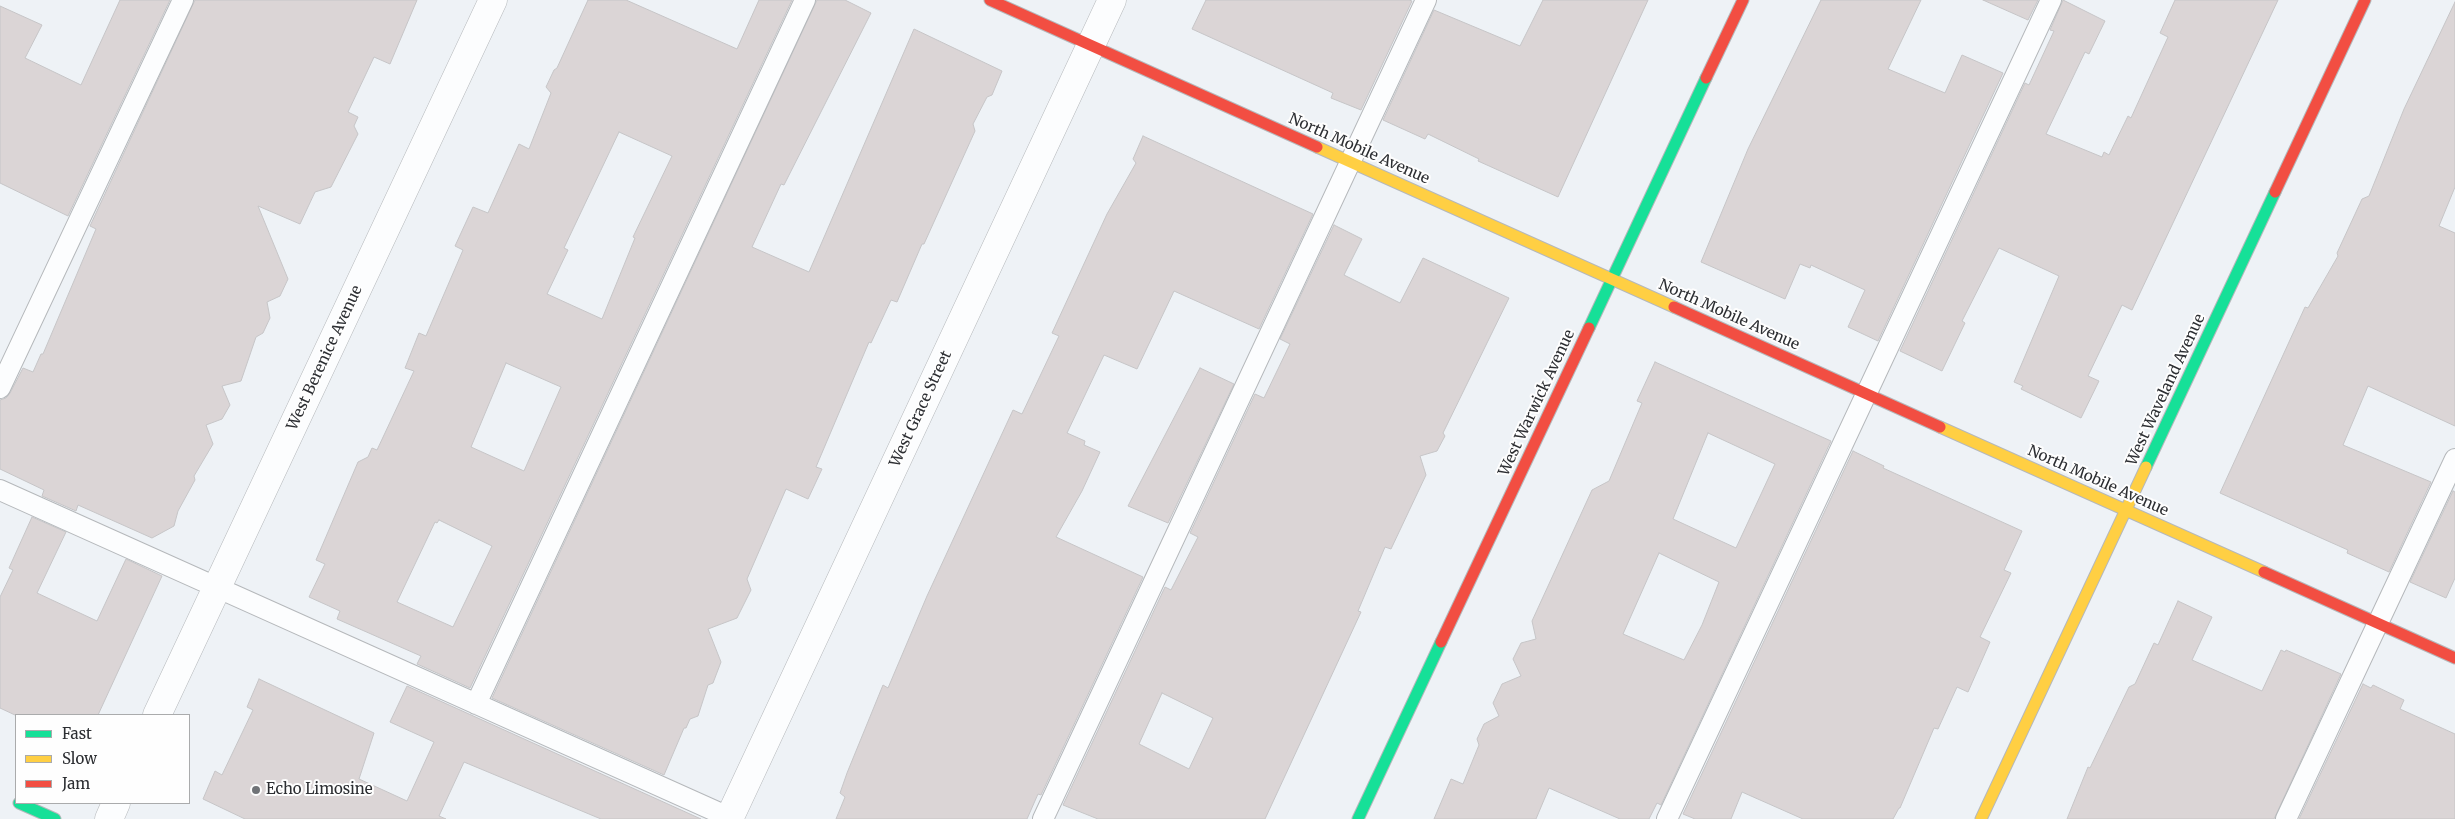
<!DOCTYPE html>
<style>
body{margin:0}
#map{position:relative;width:2455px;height:819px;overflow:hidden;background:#eef2f6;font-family:Merriweather,serif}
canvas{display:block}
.legend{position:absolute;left:15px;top:714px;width:175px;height:90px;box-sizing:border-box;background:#fefefe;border:1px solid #aaabac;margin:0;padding:6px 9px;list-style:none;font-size:15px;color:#2c2e32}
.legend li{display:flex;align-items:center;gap:10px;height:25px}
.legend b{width:25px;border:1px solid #aaabac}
</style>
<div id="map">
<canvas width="2455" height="819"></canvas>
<ul class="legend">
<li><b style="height:6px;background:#16e098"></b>Fast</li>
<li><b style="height:6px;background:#ffcf43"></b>Slow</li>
<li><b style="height:6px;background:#f24e42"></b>Jam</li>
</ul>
</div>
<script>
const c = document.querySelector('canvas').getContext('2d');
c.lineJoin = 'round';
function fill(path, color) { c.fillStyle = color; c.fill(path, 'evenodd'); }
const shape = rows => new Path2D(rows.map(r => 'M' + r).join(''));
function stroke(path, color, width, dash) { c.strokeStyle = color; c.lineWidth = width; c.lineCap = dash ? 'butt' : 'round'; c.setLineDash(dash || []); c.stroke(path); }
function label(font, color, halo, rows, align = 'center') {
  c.font = font + ' Merriweather,serif'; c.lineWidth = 4; c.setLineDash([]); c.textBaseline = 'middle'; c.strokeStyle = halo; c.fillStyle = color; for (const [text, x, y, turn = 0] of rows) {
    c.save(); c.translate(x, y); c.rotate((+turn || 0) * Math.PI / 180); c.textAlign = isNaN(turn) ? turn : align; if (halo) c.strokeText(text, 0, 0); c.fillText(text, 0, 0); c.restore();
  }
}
const building = shape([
 [120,0,170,0,68,216,0,183,0,6,42,25,25,58,81,85,120,0],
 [195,0,417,0,390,64,374,57,348,112,358,117,354,126,358,134,331,187,315,192,300,224,258,206,288,279,280,296,267,302,270,318,263,333,256,337,241,381,222,386,230,405,222,419,206,425,213,444,194,476,195,480,178,511,174,526,152,538,78,505,76,511,42,496,44,490,0,469,0,400,6,398,10,393,23,368,33,372,41,354,43,354,96,229,90,226,195,0],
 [588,0,626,0,737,49,759,0,792,0,470,688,417,664,421,656,337,619,340,611,309,597,325,564,316,560,358,462,368,457,372,448,377,450,414,371,405,368,419,333,426,336,463,250,455,246,473,207,488,213,519,144,529,149,551,93,546,87,554,70,557,68,588,0],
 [619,132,672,156,633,237,635,238,602,319,547,294,568,250,564,248,619,132],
 [506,363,561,387,524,471,471,447,506,363],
 [439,520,492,546,453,627,397,602,435,522,437,523,439,520],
 [817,0,845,0,871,13,784,185,781,184,752,247,809,272,914,29,1002,71,992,95,987,97,973,124,975,131,924,244,922,244,897,302,891,300,871,343,869,342,816,467,822,469,808,499,786,489,747,579,751,590,737,618,708,629,721,662,713,683,708,685,698,716,690,719,686,728,684,728,664,775,492,698,817,0],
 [1206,0,1409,0,1412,1,1361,110,1331,98,1333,93,1192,29,1206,0],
 [1543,0,1648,0,1558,197,1478,161,1479,159,1428,134,1425,139,1383,120,1434,10,1520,46,1543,0],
 [1821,0,1921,0,1888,69,1945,93,1962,55,2003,73,1878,341,1848,327,1865,290,1811,265,1810,268,1800,264,1785,299,1701,262,1748,149,1821,0],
 [1983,0,2038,0,2028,20,1983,0],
 [2063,0,2105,21,2089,54,2085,52,2046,134,2102,157,2104,152,2109,155,2128,116,2131,118,2168,37,2160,33,2175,0,2278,0,2132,310,2122,305,2088,376,2099,381,2081,418,2021,389,2023,386,2014,382,2059,276,1999,248,1962,321,1965,323,1942,371,1900,351,2025,83,2029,85,2054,31,2050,30,2063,0],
 [2455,2,2455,187,2439,226,2455,233,2455,426,2368,386,2343,445,2431,482,2389,572,2347,553,2348,550,2220,493,2305,307,2308,308,2338,256,2337,253,2362,199,2369,196,2404,109,2455,2],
 [1143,136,1313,214,1259,329,1174,291,1137,369,1104,355,1067,433,1085,441,1084,445,1100,452,1082,491,1056,537,1143,577,1041,795,1038,794,1027,819,836,819,845,797,840,793,847,773,883,685,888,688,927,596,1013,410,1022,414,1059,336,1052,333,1107,214,1136,163,1133,159,1143,136],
 [1334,225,1362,239,1344,275,1400,303,1423,258,1509,298,1443,433,1445,436,1437,451,1420,456,1426,475,1391,549,1385,547,1358,611,1361,612,1265,819,1098,819,1063,805,1165,587,1171,590,1198,537,1190,533,1255,394,1264,398,1290,344,1280,339,1334,225],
 [1162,693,1213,718,1189,769,1139,744,1162,693],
 [1655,362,1831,441,1661,805,1657,803,1649,819,1620,819,1549,788,1536,819,1434,819,1451,779,1463,784,1479,745,1477,739,1484,724,1499,716,1493,703,1502,684,1521,676,1513,659,1521,643,1536,639,1532,621,1592,490,1609,481,1642,403,1637,401,1655,362],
 [1708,433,1775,464,1736,548,1673,519,1708,433],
 [1659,553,1719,582,1702,625,1684,660,1623,634,1659,553],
 [1200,368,1234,384,1168,523,1128,506,1200,368],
 [1853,451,1884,466,1883,468,2022,531,2004,570,2011,573,1980,637,1990,642,1968,692,1957,687,1938,729,1934,728,1900,808,1899,808,1893,819,1803,819,1742,792,1731,819,1695,819,1683,814,1853,451],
 [2453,491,2455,492,2455,578,2446,598,2410,582,2453,491],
 [32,517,66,532,37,593,97,621,126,559,162,576,98,715,15,715,0,708,0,597,13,570,9,568,32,517],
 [2178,601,2212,617,2192,660,2262,691,2281,650,2285,652,2286,650,2341,674,2274,819,2067,819,2088,767,2090,768,2129,687,2135,684,2154,643,2158,645,2178,601],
 [259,679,374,733,359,779,407,801,434,742,390,722,407,686,701,819,601,819,464,762,439,816,446,819,245,819,203,799,215,771,222,775,253,710,247,707,259,679],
 [2363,684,2371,688,2373,685,2404,700,2400,709,2455,734,2455,819,2299,819,2363,684]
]);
const lane = shape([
 [0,388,183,0],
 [0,490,733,819],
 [476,704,805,0],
 [1043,819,1426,0],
 [1667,819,2051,0],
 [2286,819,2455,459]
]);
const street = shape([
 [157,715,493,0],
 [109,819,116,803],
 [729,819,1112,0]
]);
const fast = shape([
 [1589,328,1706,78],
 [2146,467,2275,192],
 [19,803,55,819],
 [1358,819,1441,642]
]);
const slow = shape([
 [1317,147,1674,307],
 [1940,427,2264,572],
 [1981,819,2146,467]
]);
const jam = shape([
 [990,0,1317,147],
 [1706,78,1743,0],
 [2275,192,2365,0],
 [1674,307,1940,427],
 [2264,572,2455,658],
 [1441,642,1589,328]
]);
const markers = [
 [256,790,5,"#707377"]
];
const streetNames = [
 ["North Mobile Avenue",1359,149,24],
 ["North Mobile Avenue",1729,315,24],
 ["West Berenice Avenue",325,358,-65],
 ["West Waveland Avenue",2166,390,-65],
 ["West Warwick Avenue",1537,403,-65],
 ["West Grace Street",921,409,-65],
 ["North Mobile Avenue",2098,481,24]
];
const poiNames = [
 ["Echo Limosine",266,790]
];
fill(building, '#dbd5d6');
stroke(building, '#c6c5c7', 1);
stroke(lane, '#b5b8bb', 22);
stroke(street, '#b5b8bb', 29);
stroke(fast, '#b5b8bb', 13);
stroke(slow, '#b5b8bb', 13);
stroke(jam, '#b5b8bb', 13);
stroke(lane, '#fcfdfe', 20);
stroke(street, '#fcfdfe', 28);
stroke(fast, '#16e098', 11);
stroke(slow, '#ffcf43', 11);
stroke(jam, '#f24e42', 11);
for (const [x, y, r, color] of markers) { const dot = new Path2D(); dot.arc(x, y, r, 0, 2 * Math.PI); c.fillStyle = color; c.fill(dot); stroke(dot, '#fefefe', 2); }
label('15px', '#2c2e32', '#fefefe', streetNames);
label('15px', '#2c2e32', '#fefefe', poiNames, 'left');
</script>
